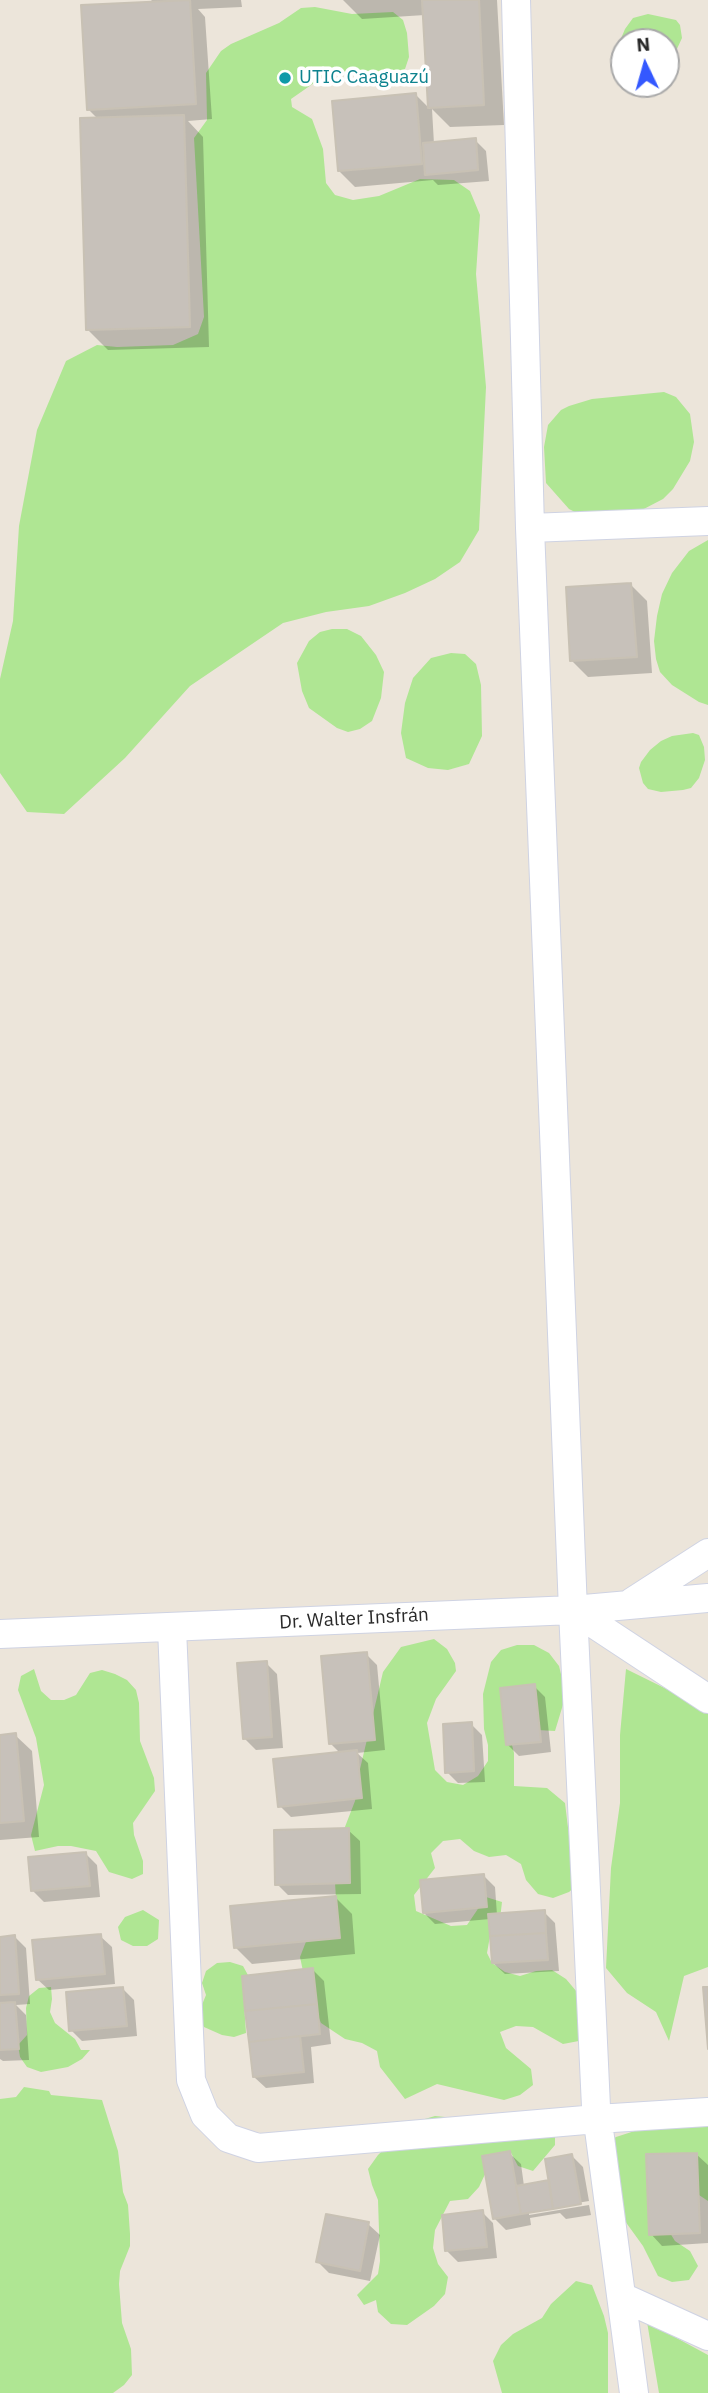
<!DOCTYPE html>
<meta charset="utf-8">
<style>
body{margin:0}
#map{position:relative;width:708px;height:2393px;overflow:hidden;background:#ece5da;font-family:"IBM Plex Sans",sans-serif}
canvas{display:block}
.north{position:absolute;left:610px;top:28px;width:70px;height:70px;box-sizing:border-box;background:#fff;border:2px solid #a9a9a9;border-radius:50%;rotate:355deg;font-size:19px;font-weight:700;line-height:28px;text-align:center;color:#292929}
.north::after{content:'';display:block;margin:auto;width:24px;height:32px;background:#3458ff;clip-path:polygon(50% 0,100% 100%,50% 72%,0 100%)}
</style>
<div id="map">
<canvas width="708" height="2393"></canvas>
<div class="north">N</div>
</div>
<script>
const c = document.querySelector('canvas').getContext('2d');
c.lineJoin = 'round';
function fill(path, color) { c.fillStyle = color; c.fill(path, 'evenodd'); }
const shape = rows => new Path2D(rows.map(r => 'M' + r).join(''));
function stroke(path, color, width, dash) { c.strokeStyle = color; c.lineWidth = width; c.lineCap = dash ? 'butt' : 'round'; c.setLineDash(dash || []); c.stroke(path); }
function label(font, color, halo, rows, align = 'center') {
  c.font = font + ' "IBM Plex Sans",sans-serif'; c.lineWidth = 7; c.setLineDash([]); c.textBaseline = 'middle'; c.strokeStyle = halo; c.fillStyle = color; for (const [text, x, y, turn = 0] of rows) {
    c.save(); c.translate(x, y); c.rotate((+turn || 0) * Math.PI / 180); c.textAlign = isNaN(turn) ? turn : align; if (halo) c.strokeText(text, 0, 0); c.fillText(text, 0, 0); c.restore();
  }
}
const green = shape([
 [315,7,352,14,393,12,403,20,407,33,409,57,405,69,395,76,369,78,334,69,291,99,292,107,312,119,323,149,326,183,335,195,353,200,379,196,420,179,454,180,470,191,480,215,476,274,486,387,479,530,460,562,435,579,405,593,369,606,326,612,283,623,190,686,125,758,64,814,27,812,0,773,0,679,13,621,19,526,37,430,66,361,97,345,117,347,173,345,198,334,204,317,194,138,207,120,206,73,221,51,231,44,279,23,301,8],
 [648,14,676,20,680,25,682,38,676,51,666,58,666,42,624,42,624,57,620,41,625,29,633,18],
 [664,392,676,397,690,414,694,442,690,461,673,489,663,499,638,512,589,519,569,509,546,483,544,447,548,425,561,410,569,406,592,399],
 [708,540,708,705,699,702,672,685,660,672,656,659,654,641,657,616,662,594,672,573,689,551],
 [332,629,347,629,361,636,376,655,384,672,381,698,372,721,360,729,348,732,337,728,309,708,302,691,297,663,309,641,320,632],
 [451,653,465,654,476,664,481,685,482,736,469,764,448,770,428,768,406,758,401,733,405,703,413,678,431,658],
 [693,733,699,735,704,747,705,760,699,778,691,788,683,790,661,792,648,789,643,783,639,768,641,762,650,750,661,741,672,736],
 [434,1639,447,1649,455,1663,456,1671,436,1699,427,1723,435,1770,447,1782,463,1785,478,1776,488,1761,488,1745,484,1729,483,1694,491,1662,501,1650,517,1645,534,1645,549,1653,559,1666,563,1682,565,1698,555,1731,537,1730,510,1737,514,1753,514,1786,547,1788,565,1803,569,1836,581,1848,582,1881,569,1892,553,1898,538,1894,526,1880,521,1864,506,1855,489,1857,474,1851,460,1839,443,1841,431,1853,435,1868,414,1895,416,1911,451,1926,467,1925,486,1897,502,1902,500,1919,490,1936,487,1953,492,1963,505,1972,520,1976,536,1971,552,1970,566,1979,577,1992,584,2040,563,2044,533,2027,516,2026,500,2032,506,2048,531,2069,533,2085,520,2095,504,2100,437,2084,405,2099,380,2067,377,2051,362,2043,345,2039,321,2023,307,1990,300,1957,307,1939,324,1937,336,1899,334,1866,343,1832,355,1801,360,1769,383,1672,401,1647],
 [34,1669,41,1691,51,1700,64,1700,76,1695,90,1673,102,1670,115,1674,127,1680,136,1690,139,1703,140,1741,154,1778,155,1791,133,1823,134,1835,143,1861,143,1874,132,1879,109,1872,96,1851,71,1846,58,1846,35,1851,31,1835,44,1785,36,1738,18,1690,21,1676],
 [626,1669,697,1704,708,1714,708,1967,684,1976,669,2041,656,2012,627,1993,606,1968,611,1868,620,1803,620,1735],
 [143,1910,159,1920,158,1939,147,1946,133,1946,121,1940,118,1927,125,1917],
 [230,1962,243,1966,249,1977,243,1988,246,2033,234,2037,222,2035,204,2027,197,2017,206,1995,202,1983,206,1971,217,1963],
 [51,1987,52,1999,50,2012,55,2023,75,2039,81,2050,90,2050,82,2059,68,2067,41,2072,27,2067,20,2057,18,2045,27,2035,26,2008,29,1996,39,1988],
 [24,2087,49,2091,51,2095,102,2100,118,2151,123,2192,128,2205,130,2234,130,2246,120,2271,119,2284,122,2323,131,2349,132,2375,124,2385,113,2393,0,2393,0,2099,16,2097],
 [435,2116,555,2128,555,2145,533,2171,518,2166,510,2151,486,2172,479,2187,468,2199,450,2201,435,2230,433,2248,438,2264,448,2277,445,2294,434,2306,407,2325,391,2324,378,2312,376,2300,364,2305,357,2295,378,2274,380,2261,378,2200,372,2185,368,2169,378,2155,404,2130,418,2121],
 [680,2123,708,2127,708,2201,699,2195,696,2162,657,2212,675,2241,690,2251,698,2266,689,2280,672,2282,658,2276,643,2246,617,2210,609,2142,616,2137,647,2127],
 [576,2281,592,2285,604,2316,608,2333,608,2393,502,2393,493,2361,501,2345,513,2334,542,2318,551,2304],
 [647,2322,708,2355,708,2393,659,2393]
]);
const shadow = shape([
 [151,0,241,0,242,7,198,9,205,17,212,119,188,121,203,137,209,347,108,350,88,330,98,119,89,110,154,3],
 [343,0,497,0,504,125,450,127,432,109,434,144,475,140,486,151,489,181,438,185,433,180,355,187,339,171,416,95,430,109,425,15,362,19],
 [631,585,647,601,652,673,588,677,572,661],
 [366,1654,377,1665,385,1750,357,1753,368,1763,372,1809,291,1817,280,1806,341,1754,330,1743],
 [266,1663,277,1674,283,1748,256,1750,245,1739],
 [534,1686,545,1697,551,1752,519,1756,508,1745],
 [471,1724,482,1735,485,1782,458,1783,447,1772],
 [15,1735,32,1751,39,1837,0,1840,0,1736],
 [348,1830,360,1841,361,1894,288,1895,277,1884],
 [86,1854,97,1865,100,1897,44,1902,32,1890],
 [484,1876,495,1887,497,1915,544,1912,555,1923,559,1971,505,1974,493,1963,490,1919,435,1924,424,1913],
 [335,1897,352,1914,355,1954,252,1964,236,1948],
 [100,1936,112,1947,115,1984,49,1990,37,1979],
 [15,1937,26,1948,30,2004,16,2005,26,2015,29,2060,3,2061,0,2059,0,1938],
 [313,1970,324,1981,331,2044,311,2047,314,2083,266,2088,254,2077],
 [123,1989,134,2000,137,2036,82,2041,71,2030],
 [509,2153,521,2164,524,2186,550,2181,572,2156,583,2167,589,2201,529,2211,529,2215,589,2205,591,2215,566,2219,560,2213,530,2218,531,2225,506,2230,494,2218],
 [696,2154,708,2165,708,2243,662,2246,651,2234],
 [482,2212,493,2223,497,2258,458,2262,447,2251],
 [368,2224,380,2235,370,2281,329,2273,318,2262]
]);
const building = shape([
 [190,0,196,104,87,110,81,5,190,0],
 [422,0,479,0,484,105,428,108,422,0],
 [416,93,422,164,338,171,332,101,416,93],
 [184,115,190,327,86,330,80,118,184,115],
 [476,138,478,170,425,175,423,143,476,138],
 [631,583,637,657,570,661,566,587,631,583],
 [367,1652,375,1740,329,1744,321,1656,367,1652],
 [267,1661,272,1737,243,1739,237,1663,267,1661],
 [535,1684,541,1742,506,1745,500,1688,535,1684],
 [472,1722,474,1771,445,1773,443,1724,472,1722],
 [16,1733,24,1821,0,1823,0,1735,16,1733],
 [357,1750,362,1798,278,1807,273,1759,357,1750],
 [349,1828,350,1883,275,1885,274,1830,349,1828],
 [86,1852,90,1886,31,1891,28,1857,86,1852],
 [484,1874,487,1907,423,1913,420,1880,484,1874],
 [336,1896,340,1938,234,1948,230,1906,336,1896],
 [545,1910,546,1933,490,1936,488,1914,545,1910],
 [546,1933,548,1960,492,1963,490,1936,546,1933],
 [101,1934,105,1974,36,1980,32,1940,101,1934],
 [15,1935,19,1994,0,1995,0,1937,15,1935],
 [313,1968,317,2004,245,2011,242,1976,313,1968],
 [123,1987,127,2026,69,2031,66,1992,123,1987],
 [703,1987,708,1987,708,2049,703,1987],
 [15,2002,19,2049,0,2050,0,2003,15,2002],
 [317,2004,320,2034,249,2042,245,2011,317,2004],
 [300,2036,304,2072,253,2077,249,2042,300,2036],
 [510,2151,521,2214,493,2219,482,2156,510,2151],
 [697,2153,700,2233,649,2235,646,2154,697,2153],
 [572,2154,581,2204,553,2209,545,2159,572,2154],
 [549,2180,553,2209,521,2214,516,2186,549,2180],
 [483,2210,487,2247,445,2251,442,2215,483,2210],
 [326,2214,369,2222,360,2271,316,2262,326,2214]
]);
const street = shape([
 [516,0,530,528,573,1610,596,2107,634,2393],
 [530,528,708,521],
 [632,1602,708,1553],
 [573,1610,708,1699],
 [172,1628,191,2080,205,2115,228,2138,258,2148,597,2119,708,2112],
 [0,1634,573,1610,708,1598],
 [622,2297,708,2336]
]);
const markers = [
 [285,78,7,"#0f9aa8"]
];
const cultureNames = [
 ["UTIC Caaguazú",299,78]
];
const streetNames = [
 ["Dr. Walter Insfrán",354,1619,-3]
];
fill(green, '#afe693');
fill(shadow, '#0003');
fill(building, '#c7c1ba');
stroke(building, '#c8c1b4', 2);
stroke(street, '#cfd3e3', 30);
stroke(street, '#fff', 28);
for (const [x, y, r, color] of markers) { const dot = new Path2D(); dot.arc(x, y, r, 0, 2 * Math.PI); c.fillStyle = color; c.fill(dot); stroke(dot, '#fff', 2.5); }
label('19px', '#0d838f', '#fff', cultureNames, 'left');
label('19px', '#292929', '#fff', streetNames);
</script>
